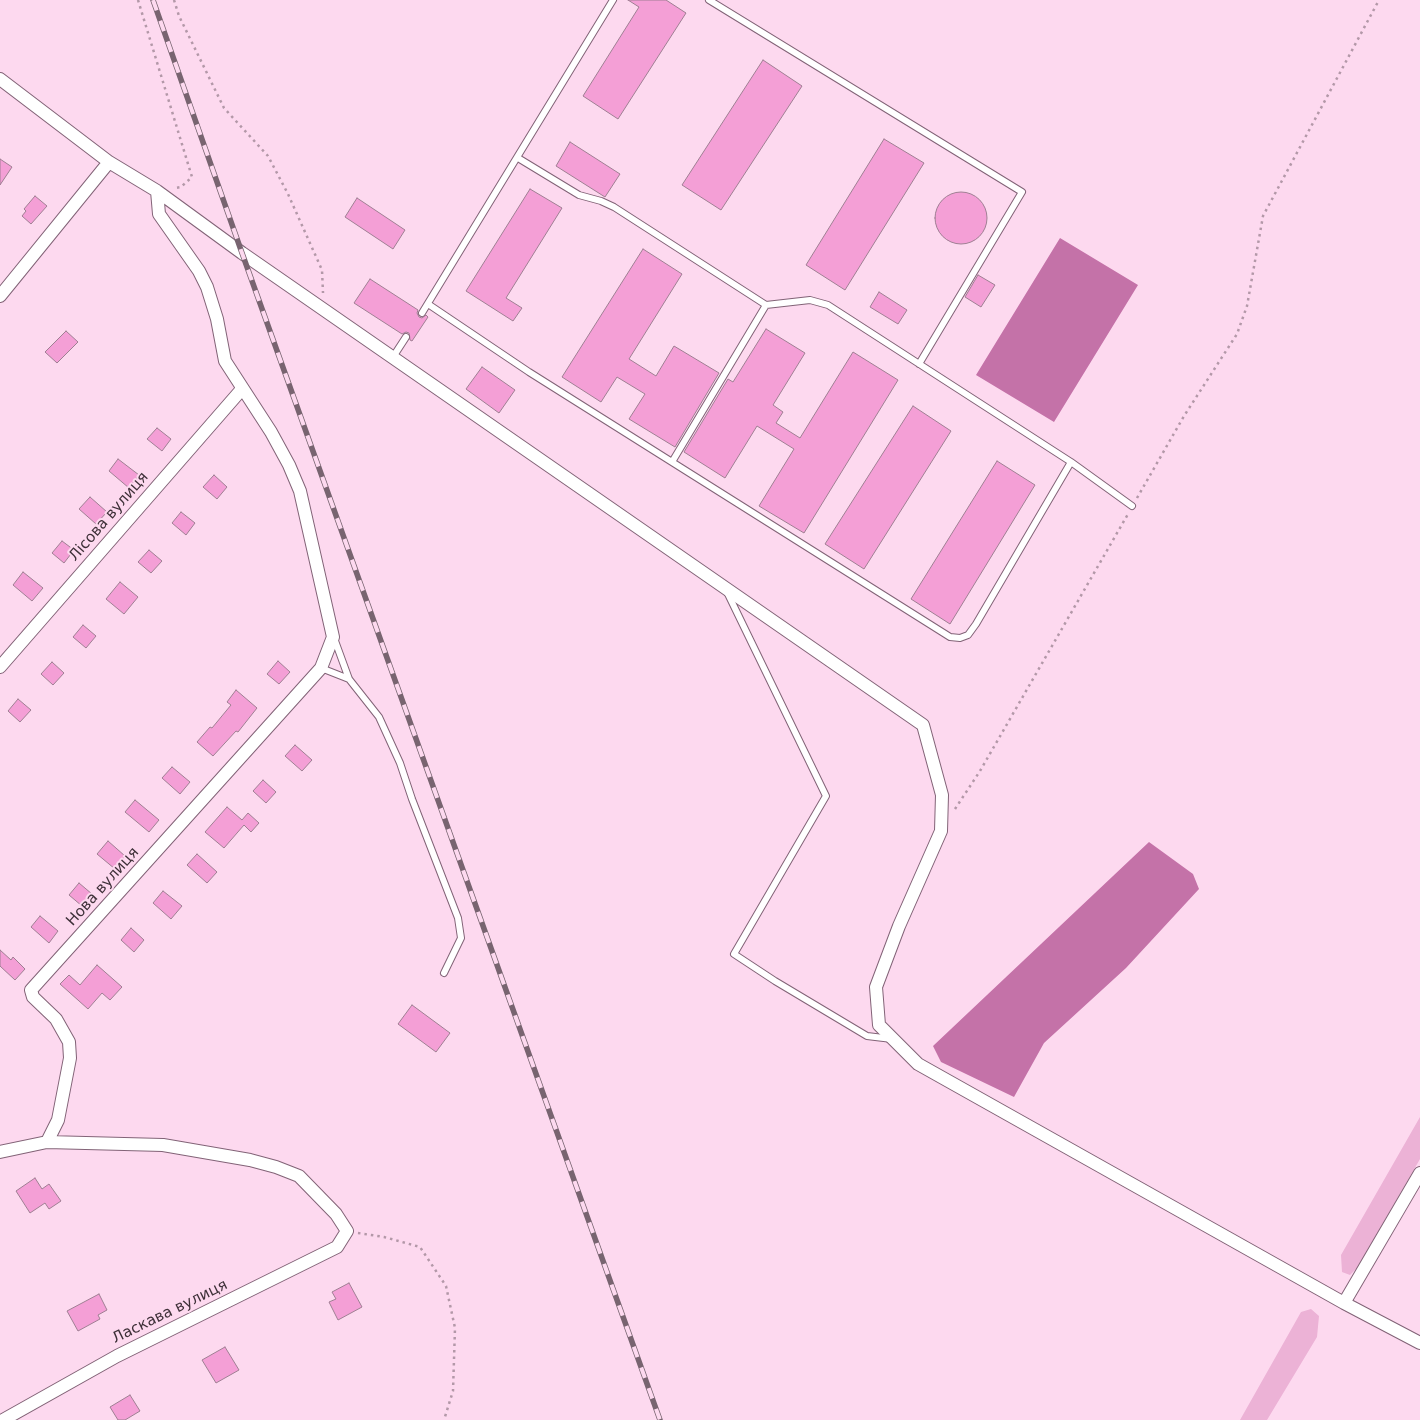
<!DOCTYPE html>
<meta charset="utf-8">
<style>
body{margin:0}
canvas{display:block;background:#fdd9ef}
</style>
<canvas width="1420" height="1420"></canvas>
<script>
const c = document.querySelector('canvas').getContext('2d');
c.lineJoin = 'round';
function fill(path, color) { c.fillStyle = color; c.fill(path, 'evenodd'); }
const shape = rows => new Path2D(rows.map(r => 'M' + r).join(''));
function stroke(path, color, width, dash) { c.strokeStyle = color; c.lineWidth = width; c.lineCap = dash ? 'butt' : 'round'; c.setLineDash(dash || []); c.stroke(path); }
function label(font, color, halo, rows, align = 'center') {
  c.font = font + ' "DejaVu Sans",sans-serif'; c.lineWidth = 4; c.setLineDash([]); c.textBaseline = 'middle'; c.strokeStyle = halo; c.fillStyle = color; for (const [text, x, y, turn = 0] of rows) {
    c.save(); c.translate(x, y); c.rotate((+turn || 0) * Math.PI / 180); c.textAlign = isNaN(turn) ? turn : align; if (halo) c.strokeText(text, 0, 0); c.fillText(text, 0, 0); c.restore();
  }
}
const green = shape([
 [1420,1117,1420,1159,1357,1268,1350,1275,1342,1272,1341,1255],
 [1311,1309,1319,1316,1317,1337,1267,1420,1240,1420,1301,1312]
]);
const water = shape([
 [1060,238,1138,285,1054,422,976,375],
 [1149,842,1193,874,1199,889,1126,968,1044,1043,1014,1097,941,1062,933,1046]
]);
const building = shape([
 [628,0,666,0,686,13,618,119,583,96,639,7,628,0],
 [763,60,802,86,721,210,682,185,763,60],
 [884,139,924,163,845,290,806,265,884,139],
 [570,142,620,174,605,197,556,166,570,142],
 [0,159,12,167,0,185,0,159],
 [530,189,562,208,506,298,522,308,513,321,466,291,530,189],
 '935 218a26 26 0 1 1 52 0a26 26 0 1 1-52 0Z',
 [35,196,47,206,31,224,22,216,26,211,24,209,35,196],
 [357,198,405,230,393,249,345,217,357,198],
 [643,249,682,274,629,359,656,376,674,346,719,373,675,447,629,419,645,394,617,377,601,402,562,377,643,249],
 [978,275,995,285,981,307,965,297,978,275],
 [370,279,418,310,417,313,419,317,422,318,426,315,428,317,412,341,410,340,409,333,406,332,402,334,354,303,370,279],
 [879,292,907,310,898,324,870,307,879,292],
 [766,329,805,353,773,405,783,412,776,423,800,438,853,352,898,380,804,533,759,506,794,449,757,426,725,478,684,452,728,379,733,382,766,329],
 [66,331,78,342,57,363,45,352,66,331],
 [482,367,515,390,499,413,466,389,482,367],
 [913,406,951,431,864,569,825,544,913,406],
 [157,428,171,439,162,451,147,439,157,428],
 [118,459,139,475,129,488,109,471,118,459],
 [997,461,1035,485,950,624,911,599,997,461],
 [214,475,227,487,217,499,203,487,214,475],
 [90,497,107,512,96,524,79,509,90,497],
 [181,512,195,523,186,535,172,523,181,512],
 [62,541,74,550,64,563,52,553,62,541],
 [149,550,162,561,151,573,138,562,149,550],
 [23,572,43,588,32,601,13,585,23,572],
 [120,582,138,597,124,614,106,599,120,582],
 [83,625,96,636,86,648,73,637,83,625],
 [278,661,290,672,279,684,267,674,278,661],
 [52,662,64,673,53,685,41,674,52,662],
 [236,690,257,708,238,732,236,731,213,756,197,742,210,727,212,728,231,705,227,702,236,690],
 [18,699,31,710,20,722,8,711,18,699],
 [295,745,312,760,302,771,285,756,295,745],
 [172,767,190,782,180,794,162,778,172,767],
 [263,780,276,792,266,803,253,791,263,780],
 [135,800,159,820,149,832,125,812,135,800],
 [227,807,242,820,248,813,259,823,251,832,244,825,224,848,205,832,227,807],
 [108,841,125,856,115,869,97,854,108,841],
 [197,854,217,872,207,883,187,865,197,854],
 [79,883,92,894,82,906,69,895,79,883],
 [163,891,182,906,171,919,153,903,163,891],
 [40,916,58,931,49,943,31,927,40,916],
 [131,928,144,940,134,952,121,940,131,928],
 [0,950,11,960,13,957,25,969,15,980,0,966,0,950],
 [97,965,122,987,110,1000,102,993,88,1009,60,984,69,975,80,985,97,965],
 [412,1005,450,1033,436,1052,398,1024,412,1005],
 [35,1178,42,1189,49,1184,61,1201,49,1209,45,1203,30,1213,16,1191,35,1178],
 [349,1283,362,1307,338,1320,329,1302,336,1299,332,1292,349,1283],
 [99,1294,107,1310,98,1315,100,1319,78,1331,67,1311,99,1294],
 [225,1347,239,1370,216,1383,202,1360,225,1347],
 [130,1395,140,1411,125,1420,118,1420,110,1407,130,1395]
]);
const path = shape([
 [138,0,192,177,181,187,175,188],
 [174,0,179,16,224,108,268,156,288,194,322,270,323,293],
 [1137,498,1184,416,1237,334,1247,306,1263,216,1379,0],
 [955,809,980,771,1128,514],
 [358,1233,384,1237,420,1247,446,1286,455,1328,453,1391,444,1420]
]);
const service = shape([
 [709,0,1022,192,919,364],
 [518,158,579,195,601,201,614,207,766,305],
 [428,304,529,372,950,637,960,638,968,635,976,624,1071,462],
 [422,313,613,0],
 [393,357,406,337],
 [672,462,766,305,810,300,828,305,1071,462,1132,506],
 [728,594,826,796,734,954,775,981,867,1036,892,1039],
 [334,638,349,679,379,717,400,763,412,799,458,918,461,938,444,973],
 [321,668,349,679]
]);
const minor = shape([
 [0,79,109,162,157,191,242,253,923,725,942,795,941,831,899,926,876,987,879,1025,918,1064,1344,1303,1420,1343],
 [0,296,109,162],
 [0,667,242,389],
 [0,1152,47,1142,58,1120,70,1058,69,1042,56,1019,33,997,31,990,321,668,333,637,300,491,289,465,271,432,225,361,217,319,207,287,199,271,159,214,157,191],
 [1344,1303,1420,1173],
 [3,1420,117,1356,337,1247,347,1231,336,1214,299,1176,276,1167,250,1160,163,1145,47,1142]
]);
const rail = shape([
 [153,0,242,253,660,1420]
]);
const streetNames = [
 ["Лісова вулиця",109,517,-49],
 ["Нова вулиця",103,887,-48],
 ["Ласкава вулиця",170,1312,-26]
];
fill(green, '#ecb2d6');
fill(water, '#c472a8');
fill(building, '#f49fd6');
stroke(building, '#9f7f93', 1);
stroke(service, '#826377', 8);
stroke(minor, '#826377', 14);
stroke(path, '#b398a8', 2.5, [2.5, 4]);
stroke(service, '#fff', 6);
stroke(minor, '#fff', 12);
stroke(rail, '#786470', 5.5);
stroke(rail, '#fdd9ef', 4, [11]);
label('15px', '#3e3038', '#fdd9ef', streetNames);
</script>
